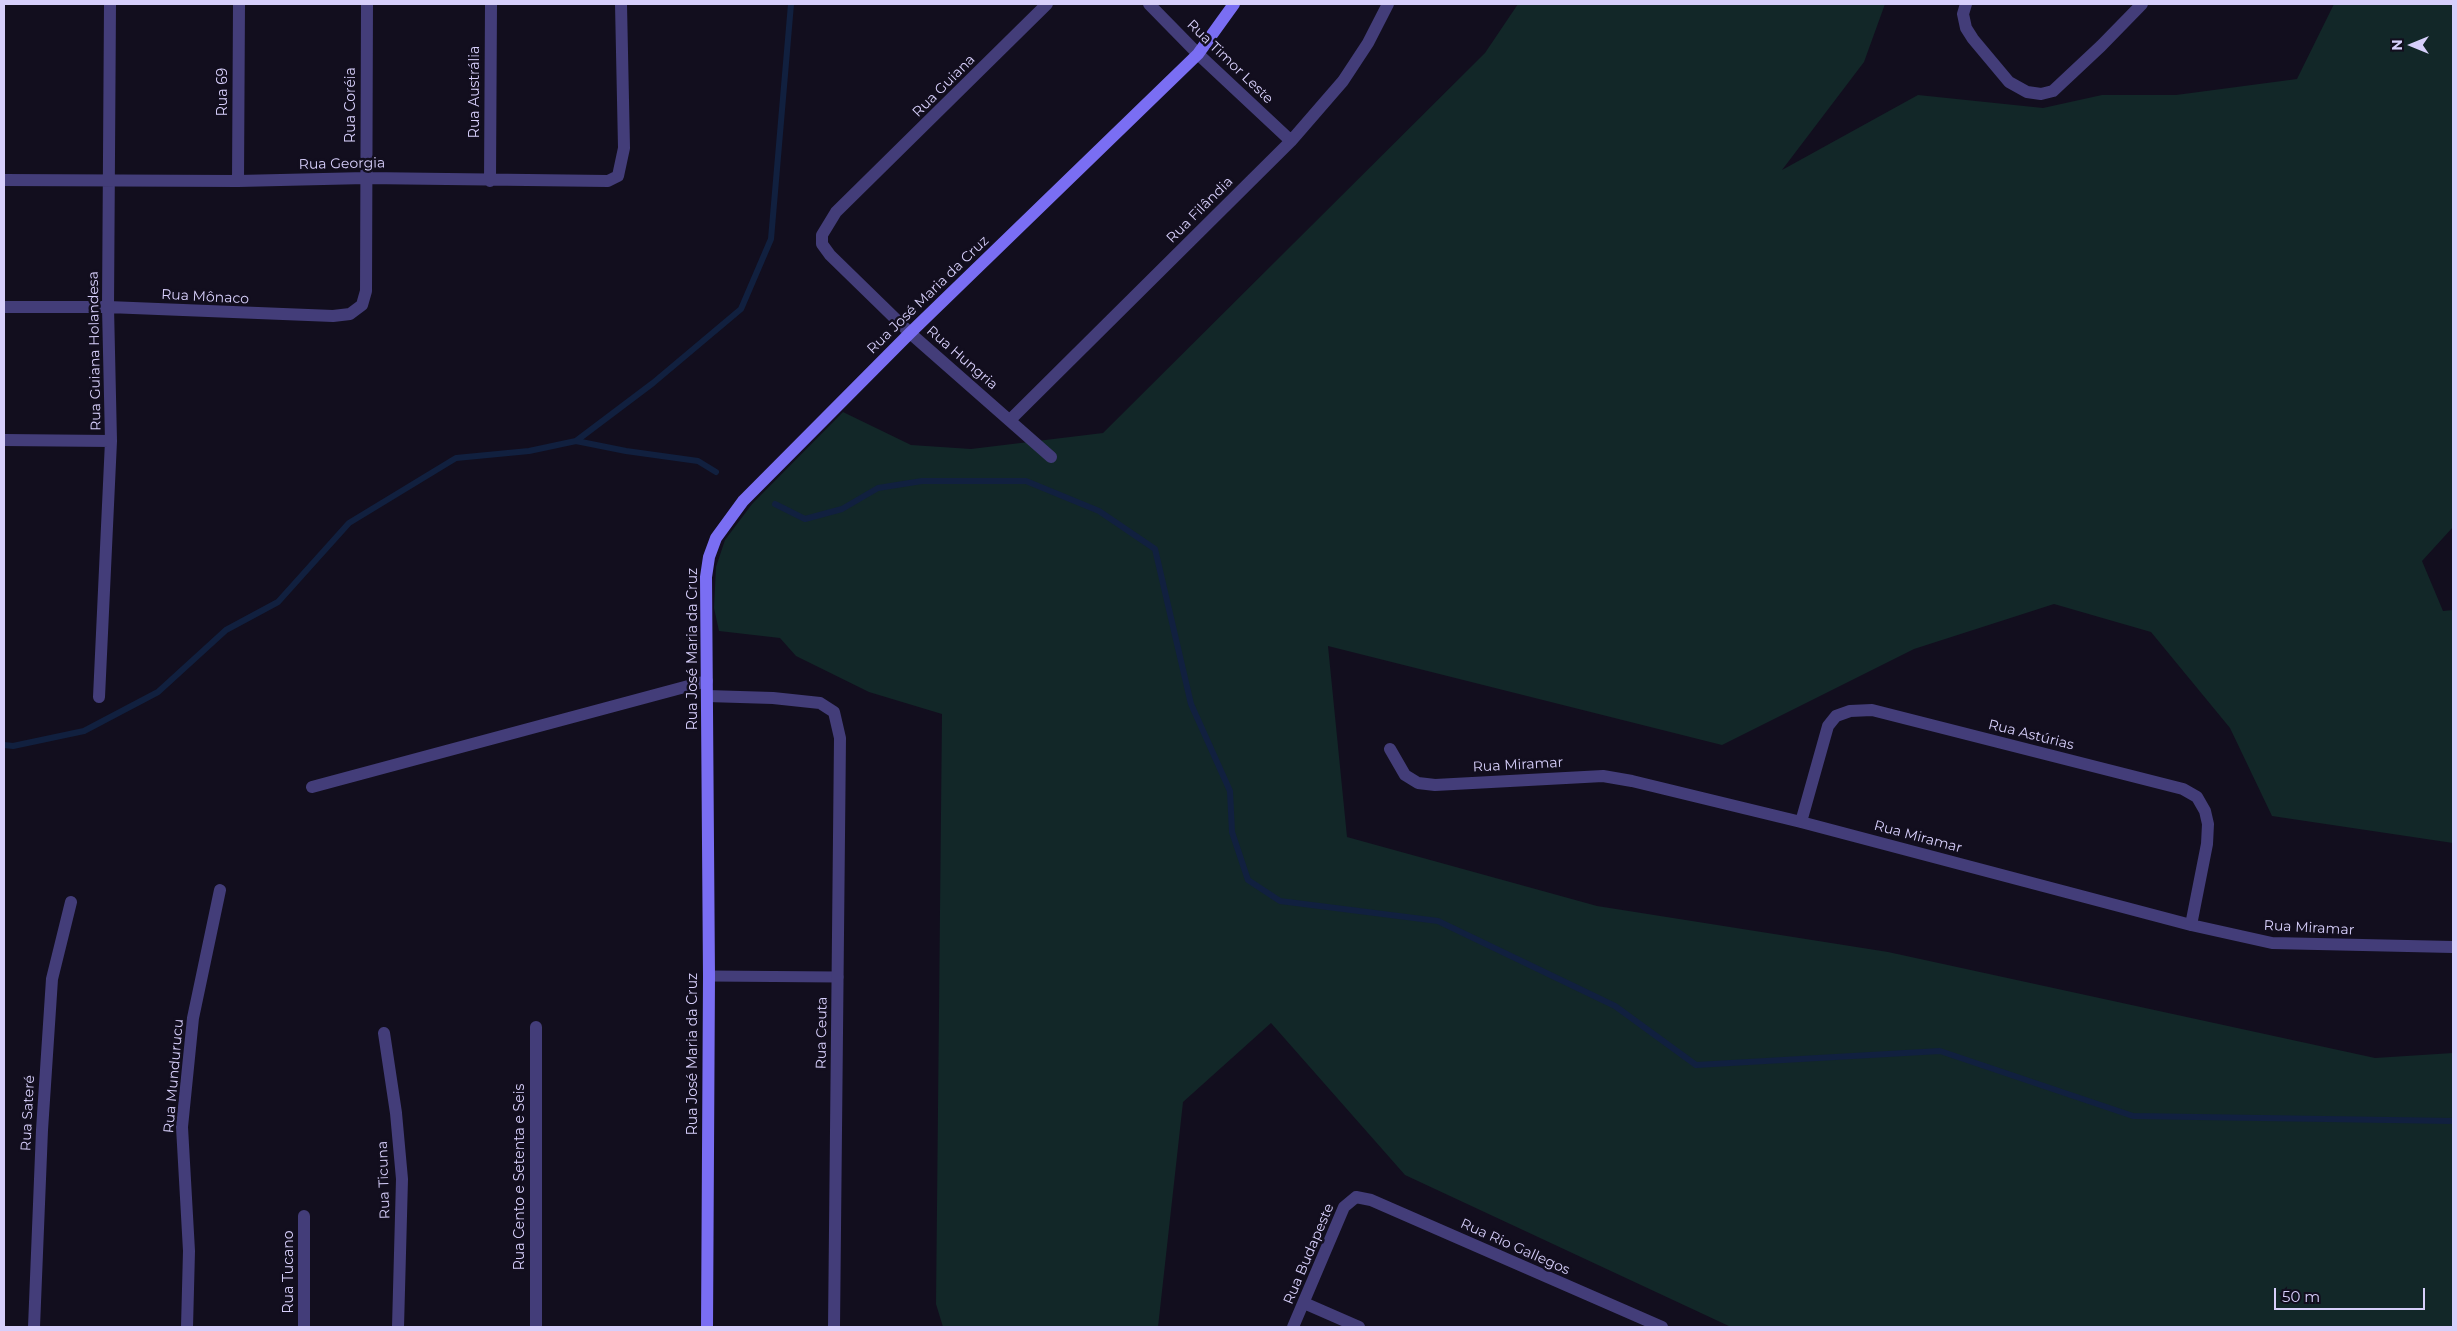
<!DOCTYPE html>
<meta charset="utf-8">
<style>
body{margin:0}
#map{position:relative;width:2457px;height:1331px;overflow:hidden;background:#120e1e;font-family:Montserrat,sans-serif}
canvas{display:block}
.frame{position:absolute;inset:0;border:5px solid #d7cffb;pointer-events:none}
.north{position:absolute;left:2387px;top:20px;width:50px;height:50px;-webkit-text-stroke:4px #120e1e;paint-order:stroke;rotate:270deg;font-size:14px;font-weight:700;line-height:20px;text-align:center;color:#d7cffb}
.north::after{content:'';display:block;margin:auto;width:18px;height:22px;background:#d7cffb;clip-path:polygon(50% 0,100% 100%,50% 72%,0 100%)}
.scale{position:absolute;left:2274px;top:1288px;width:151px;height:22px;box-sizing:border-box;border:2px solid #d7cffb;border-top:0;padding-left:6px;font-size:15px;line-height:18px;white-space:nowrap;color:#d7cffb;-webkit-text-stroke:4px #120e1e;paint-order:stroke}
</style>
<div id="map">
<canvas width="2457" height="1331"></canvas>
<div class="frame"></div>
<div class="north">N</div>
<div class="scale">50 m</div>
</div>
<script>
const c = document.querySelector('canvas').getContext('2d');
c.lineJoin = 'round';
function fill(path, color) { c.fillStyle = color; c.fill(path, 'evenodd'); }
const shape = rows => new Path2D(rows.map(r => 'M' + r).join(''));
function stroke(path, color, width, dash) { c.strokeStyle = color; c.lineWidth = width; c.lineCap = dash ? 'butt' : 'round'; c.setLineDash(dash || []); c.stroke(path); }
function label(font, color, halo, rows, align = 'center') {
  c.font = font + ' Montserrat,sans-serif'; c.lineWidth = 5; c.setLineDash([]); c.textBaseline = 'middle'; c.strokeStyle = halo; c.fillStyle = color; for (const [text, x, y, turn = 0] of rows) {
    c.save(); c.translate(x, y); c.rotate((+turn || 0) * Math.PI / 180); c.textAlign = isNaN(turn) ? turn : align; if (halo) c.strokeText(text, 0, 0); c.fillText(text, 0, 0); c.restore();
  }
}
const green = shape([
 [1518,4,1885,4,1864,62,1782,170,1918,95,2043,108,2102,95,2176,95,2297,79,2334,4,2453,4,2453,527,2422,561,2443,611,2453,610,2453,843,2272,816,2230,728,2151,632,2054,604,1914,649,1722,745,1328,646,1347,837,1597,906,1888,952,2375,1058,2453,1053,2453,1327,1731,1327,1405,1175,1271,1023,1183,1102,1158,1327,943,1327,936,1304,942,714,869,692,796,656,780,638,719,631,714,608,716,567,725,540,752,504,843,412,911,445,971,449,1103,433,1485,53]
]);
const stream = shape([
 [576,441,653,383,741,309,771,239,791,4],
 [775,504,805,519,842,509,878,488,922,481,1026,481,1099,511,1155,549,1191,704,1230,791,1232,832,1248,880,1280,901,1438,921,1615,1006,1696,1065,1940,1051,2133,1116,2453,1121],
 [4,745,13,746,84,731,158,692,226,630,278,602,349,523,456,458,529,451,576,441,626,451,698,461,716,472]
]);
const lane = shape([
 [709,976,838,977]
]);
const street = shape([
 [1047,4,836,212,822,235,822,244,830,255,910,333,1051,457],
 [1149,4,1198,54,1291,141],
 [1966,4,1963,14,1966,28,1973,39,2009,82,2027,92,2041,94,2053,91,2101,46,2142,4],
 [4,180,238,181,366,178,608,181,618,176,624,148,621,4],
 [238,181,239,4],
 [490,181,491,4],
 [4,307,108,307,333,316,350,314,362,305,366,291,367,4],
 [1010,420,1291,141,1343,81,1368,43,1388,4],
 [4,440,111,441],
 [707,696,773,698,820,703,834,712,840,738,834,1327],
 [99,697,111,441,108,307,110,4],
 [1390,749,1405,775,1418,783,1435,785,1603,776,1632,781,1801,822,2191,925,2272,943,2453,947],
 [312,787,707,681],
 [1801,822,1828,726,1836,716,1850,711,1872,710,2183,789,2197,797,2205,811,2208,824,2207,844,2191,925],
 [384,1033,396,1113,402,1179,398,1327],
 [304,1216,304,1327],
 [1304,1303,1359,1327],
 [34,1327,42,1130,52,979,71,902],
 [187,1327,189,1251,182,1127,193,1018,220,890],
 [536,1327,536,1027],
 [1293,1327,1344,1207,1356,1197,1371,1200,1662,1327]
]);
const secondary = shape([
 [707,1327,709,976,706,577,709,557,716,538,743,501,910,333,1198,54,1234,4]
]);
const streetNames = [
 ["Rua Timor Leste",1230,62,44],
 ["Rua Guiana",944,86,-45],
 ["Rua 69",223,92,-90],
 ["Rua Austrália",475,92,-90],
 ["Rua Coréia",351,105,-90],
 ["Rua Georgia",342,164,-1],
 ["Rua Filândia",1200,210,-45],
 ["Rua José Maria da Cruz",928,295,-44],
 ["Rua Mônaco",205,297,3],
 ["Rua Guiana Holandesa",95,351,-91],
 ["Rua Hungria",962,358,41],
 ["Rua José Maria da Cruz",693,649,-90],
 ["Rua Astúrias",2031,735,14],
 ["Rua Miramar",1518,765,-3],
 ["Rua Miramar",1918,837,15],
 ["Rua Miramar",2309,928,3],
 ["Rua Ceuta",822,1033,-89],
 ["Rua José Maria da Cruz",693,1054,-90],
 ["Rua Mundurucu",174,1076,-85],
 ["Rua Sateré",28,1113,-87],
 ["Rua Cento e Setenta e Seis",520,1177,-90],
 ["Rua Ticuna",384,1180,-92],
 ["Rua Rio Gallegos",1515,1247,24],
 ["Rua Budapeste",1309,1254,-67],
 ["Rua Tucano",289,1272,-90]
];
fill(green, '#122728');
stroke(stream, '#11203f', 6);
stroke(lane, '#433d79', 11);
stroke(street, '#433d79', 12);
stroke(secondary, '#7a6ef3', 12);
label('14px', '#d7cffb', '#120e1e', streetNames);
</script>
